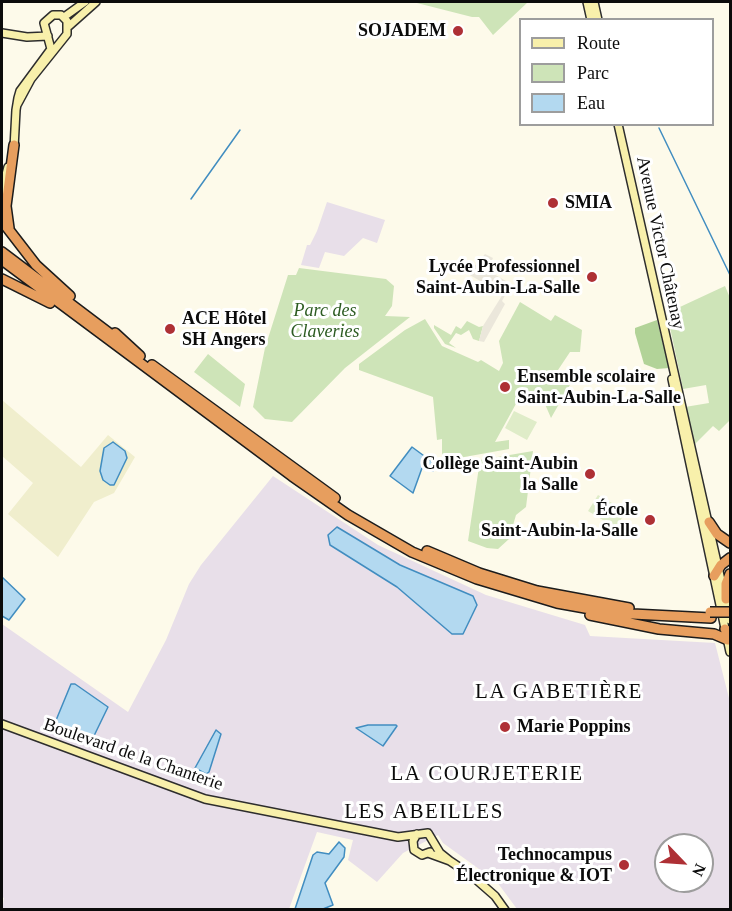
<!DOCTYPE html>
<meta charset="utf-8">
<style>
body{margin:0}
#map{position:relative;width:732px;height:911px;overflow:hidden;background:#fdfaea;font-family:"Times New Roman",serif}
canvas{display:block}
.frame{position:absolute;inset:0;border:3px solid #0b0b0b;pointer-events:none}
.legend{position:absolute;left:519px;top:18px;width:195px;height:108px;box-sizing:border-box;background:#fff;border:2px solid #9d9d9d;margin:0;padding:8px 10px;list-style:none;font-size:18px;color:#0b0b0b}
.legend li{display:flex;align-items:center;gap:12px;height:30px}
.legend b{width:30px;border:2px solid #9d9d9d}
.north{position:absolute;left:654px;top:833px;width:60px;height:60px;box-sizing:border-box;background:#fff;border:2px solid #9d9d9d;border-radius:50%;rotate:115deg;font-size:16px;font-weight:700;line-height:24px;text-align:center;color:#0b0b0b}
.north::after{content:'';display:block;margin:auto;width:21px;height:27px;background:#ae3035;clip-path:polygon(50% 0,100% 100%,50% 72%,0 100%)}
</style>
<div id="map">
<canvas width="732" height="911"></canvas>
<div class="frame"></div>
<ul class="legend">
<li><b style="height:8px;background:#f8f0ab"></b>Route</li>
<li><b style="height:16px;background:#cee4b8"></b>Parc</li>
<li><b style="height:16px;background:#b3d9f0"></b>Eau</li>
</ul>
<div class="north">N</div>
</div>
<script>
const c = document.querySelector('canvas').getContext('2d');
c.lineJoin = 'round';
function fill(path, color) { c.fillStyle = color; c.fill(path, 'evenodd'); }
const shape = rows => new Path2D(rows.map(r => 'M' + r).join(''));
function stroke(path, color, width, dash) { c.strokeStyle = color; c.lineWidth = width; c.lineCap = dash ? 'butt' : 'round'; c.setLineDash(dash || []); c.stroke(path); }
function label(font, color, halo, rows, align = 'center') {
  c.font = font + ' "Times New Roman",serif'; c.lineWidth = 6; c.setLineDash([]); c.textBaseline = 'middle'; c.strokeStyle = halo; c.fillStyle = color; for (const [text, x, y, turn = 0] of rows) {
    c.save(); c.translate(x, y); c.rotate((+turn || 0) * Math.PI / 180); c.textAlign = isNaN(turn) ? turn : align; if (halo) c.strokeText(text, 0, 0); c.fillText(text, 0, 0); c.restore();
  }
}
const industrial = shape([
 [327,202,385,220,377,243,363,238,344,256,325,252,319,268,301,265,307,245,310,245,317,231],
 [273,476,378,545,486,595,585,625,590,636,715,643,730,702,730,909,517,909,497,882,443,843,438,835,403,853,377,882,348,860,353,840,317,832,289,909,2,910,4,898,2,897,2,624,128,712,166,640,189,584,201,565],
 [666,845,702,845,702,881,666,881]
]);
const farmland = shape([
 [2,400,81,467,108,435,135,457,114,493,94,502,58,557,8,514,33,483,2,456]
]);
const green = shape([
 [413,2,528,2,493,35,479,17,472,17],
 [299,268,386,279,394,286,392,306,385,316,410,317,345,368,292,422,265,419,253,407,265,348,288,275,296,275],
 [725,286,730,298,730,420,719,431,713,426,695,444,685,407,709,403,706,385,683,389,667,313],
 [520,302,551,321,555,315,582,330,580,352,570,352,556,373,571,383,551,418,541,395,523,391,495,442,509,440,509,449,442,461,442,439,437,440,433,397,359,370,359,364,405,330,425,319,442,346,478,362,481,360,499,371,503,363,499,341],
 [467,321,479,327,483,326,479,341,473,339,469,330,461,335,456,333,449,343,456,348,445,344,434,328,434,325,451,335,456,326,461,329],
 [208,354,245,384,240,407,194,372],
 [533,451,526,507,516,515,509,539,498,549,487,548,468,541,480,460]
]);
const forest = shape([
 [657,320,669,368,657,369,644,364,635,333,635,328]
]);
const pitch = shape([
 [514,411,537,422,527,440,505,428],
 [598,495,626,511,616,528,588,511]
]);
const plaza = shape([
 [485,254,493,258,487,270,511,284,502,301,505,304,484,342,479,341,483,326,503,294,468,274]
]);
const water = shape([
 [113,442,125,451,127,458,114,485,110,485,103,480,100,471,104,448,113,442],
 [412,447,435,464,433,471,422,468,413,493,390,476,412,447],
 [337,527,400,565,473,596,477,605,463,634,452,634,397,587,330,545,328,535,337,527],
 [2,577,25,599,9,620,2,616,2,577],
 [71,684,75,684,108,707,91,742,52,730,71,684],
 [368,725,396,725,397,726,383,746,356,728,368,725],
 [216,730,221,734,209,772,206,774,195,768,216,730],
 [339,842,345,848,344,857,325,883,333,905,323,909,295,909,313,855,317,852,329,854,339,842]
]);
const stream = shape([
 [659,128,730,275],
 [191,199,240,130]
]);
const secondary = shape([
 [587,2,591,20],
 [594,2,598,20],
 [64,17,85,2],
 [69,26,96,2],
 [2,33,27,37,48,36],
 [618,124,730,620],
 [14,148,16,110,18,98,20,91,51,49,44,23,53,15,61,15,67,21,67,34,31,79,17,105],
 [2,190,8,167],
 [2,196,2,202],
 [672,379,730,652],
 [2,724,205,799,398,837,428,833,440,853,450,861],
 [417,834,413,841,414,850,422,855,430,852],
 [428,853,450,861,471,875,495,896,505,910]
]);
const highway = shape([
 [2,221,36,265,70,296],
 [9,228,6,206,14,145],
 [2,252,117,339],
 [2,260,292,476,348,515,412,552,477,579,557,603,613,613,711,618],
 [2,279,50,303],
 [115,333,140,356],
 [152,365,335,498],
 [709,522,717,534,730,543],
 [427,551,479,573,537,591,629,608],
 [714,576,721,565,730,558],
 [726,599,726,584,730,574],
 [590,615,659,629,714,634,728,640],
 [725,629,730,635]
]);
const highwayBridge = shape([
 [710,612,730,612]
]);
const markers = [
 [458,31,6,"#ae3035"],
 [553,203,6,"#ae3035"],
 [592,277,6,"#ae3035"],
 [170,329,6,"#ae3035"],
 [505,387,6,"#ae3035"],
 [590,474,6,"#ae3035"],
 [650,520,6,"#ae3035"],
 [505,727,6,"#ae3035"],
 [624,865,6,"#ae3035"]
];
const poiNames = [
 ["SOJADEM",446,31],
 ["SMIA",565,203,"left"],
 ["Lycée Professionnel",580,267],
 ["Saint-Aubin-La-Salle",580,288],
 ["ACE Hôtel",182,319,"left"],
 ["SH Angers",182,340,"left"],
 ["Ensemble scolaire",517,377,"left"],
 ["Saint-Aubin-La-Salle",517,398,"left"],
 ["Collège Saint-Aubin",578,464],
 ["la Salle",578,485],
 ["École",638,510],
 ["Saint-Aubin-la-Salle",638,531],
 ["Marie Poppins",517,727,"left"],
 ["Technocampus",612,855],
 ["Électronique & IOT",612,876]
];
const streetNames = [
 ["Avenue Victor Châtenay",660,243,78],
 ["Boulevard de la Chanterie",133,755,19]
];
const parkNames = [
 ["Parc des",325,311],
 ["Claveries",325,332]
];
const quarterNames = [
 ["LA GABETIÈRE",559,692],
 ["LA COURJETERIE",487,774],
 ["LES ABEILLES",424,812]
];
fill(industrial, '#e8dfe9');
fill(farmland, '#f0eecd');
fill(green, '#cee4b8');
fill(forest, '#b2d398');
fill(pitch, '#dfecc8');
fill(plaza, '#ebe7db');
fill(water, '#b3d9f0');
stroke(water, '#418dc0', 1.5);
stroke(stream, '#418dc0', 1.5);
stroke(secondary, '#2d2d2d', 10);
stroke(highway, '#1c1c1c', 12);
stroke(secondary, '#f8f0ab', 7);
stroke(highway, '#e79e5e', 9);
stroke(highwayBridge, '#1c1c1c', 12, []);
stroke(highwayBridge, '#e79e5e', 9);
for (const [x, y, r, color] of markers) { const dot = new Path2D(); dot.arc(x, y, r, 0, 2 * Math.PI); c.fillStyle = color; c.fill(dot); stroke(dot, '#fff', 2); }
label('bold 18px', '#0b0b0b', '#fff', poiNames, 'right');
label('18px', '#0b0b0b', '#fff', streetNames);
label('italic 18px', '#2d5c22', '#fff', parkNames);
c.letterSpacing = '1.5px';
label('21px', '#0b0b0b', '#fff', quarterNames);
c.letterSpacing = '0px';
</script>
